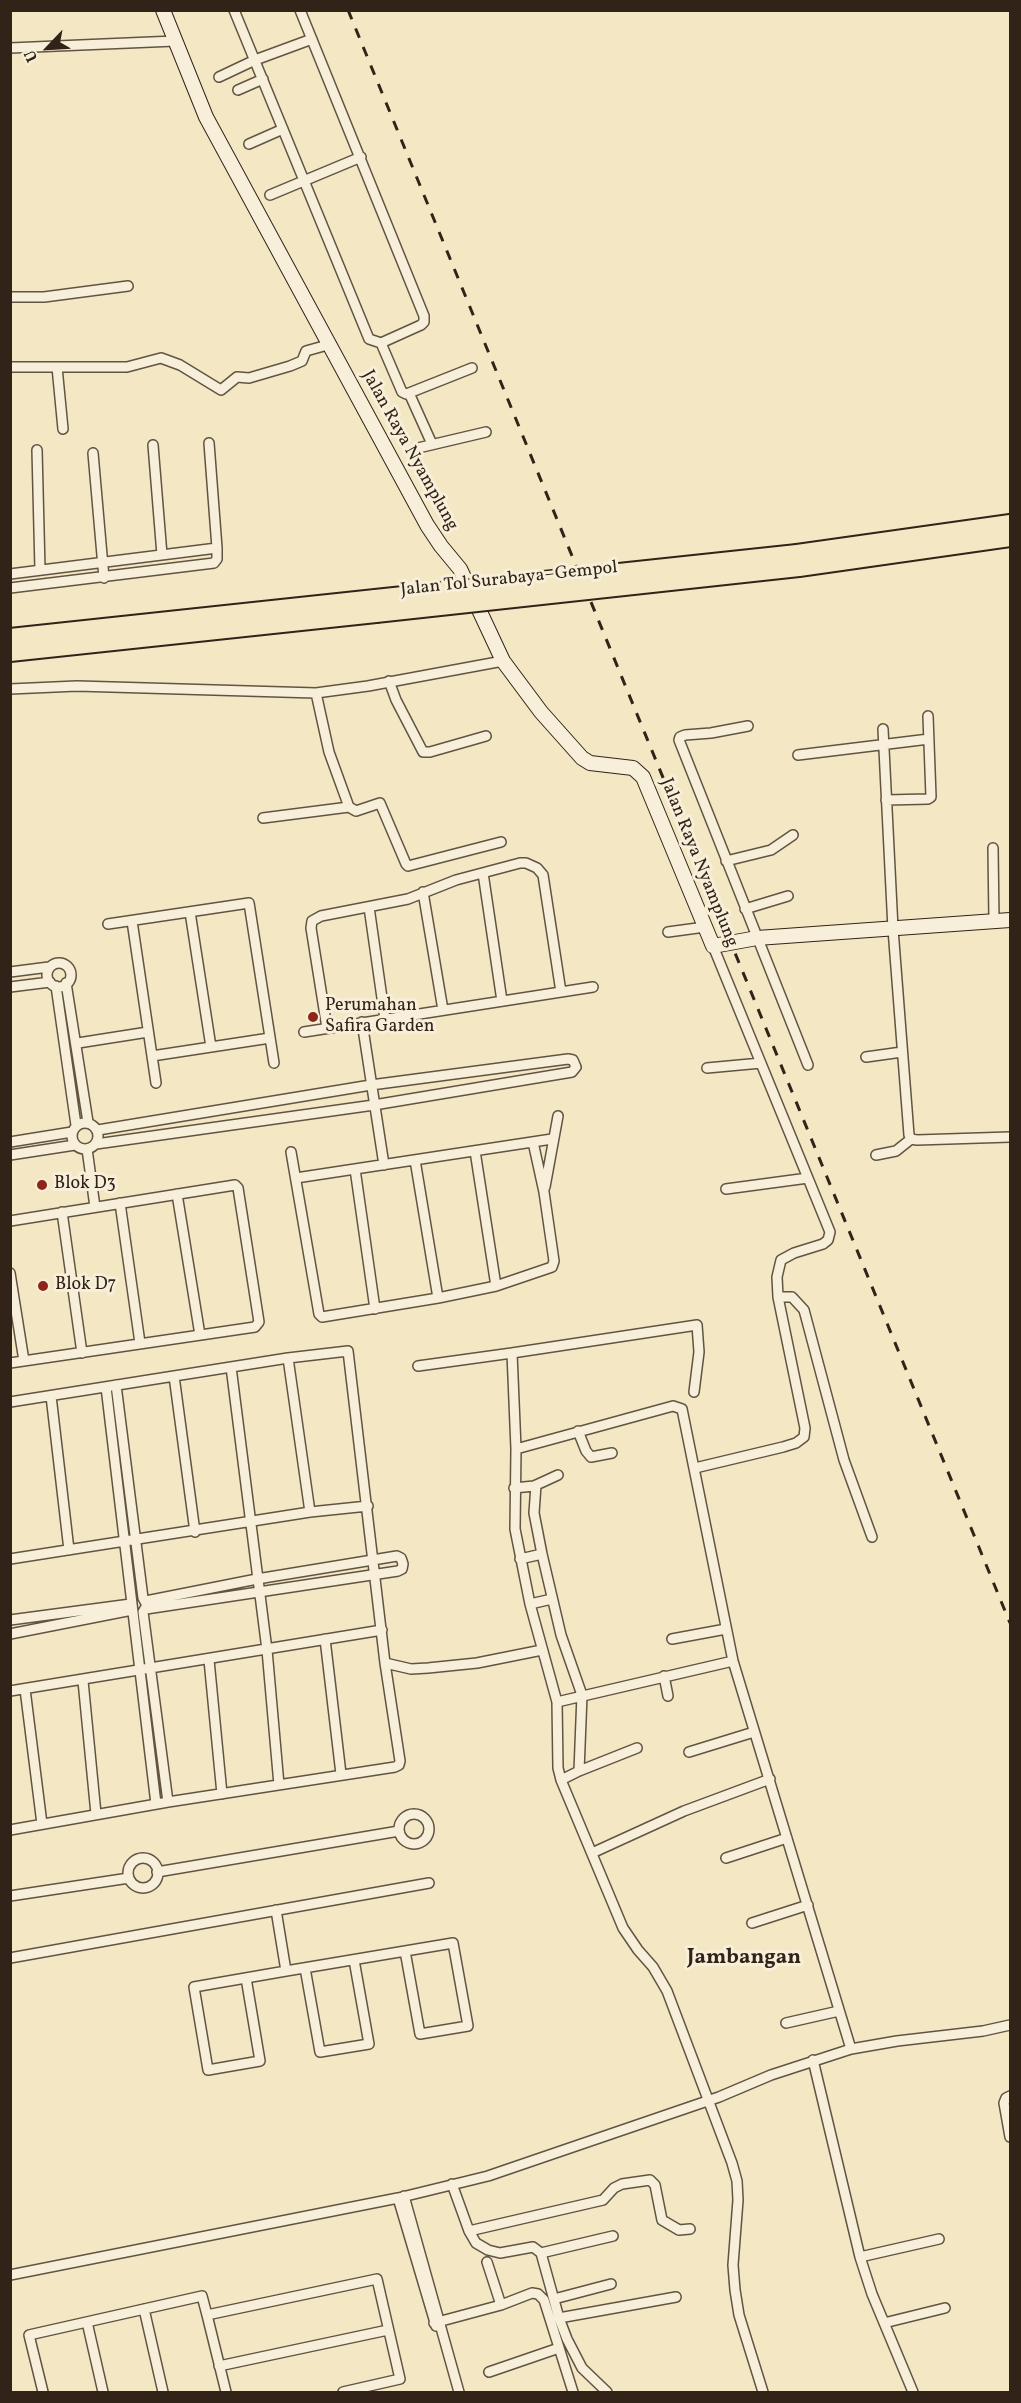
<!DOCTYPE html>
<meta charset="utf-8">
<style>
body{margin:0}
#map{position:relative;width:1021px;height:2403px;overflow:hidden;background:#f3e7c4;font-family:Vollkorn,serif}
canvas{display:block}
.frame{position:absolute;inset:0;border:12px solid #322318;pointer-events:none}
.north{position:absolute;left:18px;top:18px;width:60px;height:60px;-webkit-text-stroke:4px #f7efd9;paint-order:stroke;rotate:245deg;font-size:16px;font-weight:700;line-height:24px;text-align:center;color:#322318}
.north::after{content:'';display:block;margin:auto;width:21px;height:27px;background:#322318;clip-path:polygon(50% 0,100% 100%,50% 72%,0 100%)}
</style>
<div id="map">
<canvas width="1021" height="2403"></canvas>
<div class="frame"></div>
<div class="north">U</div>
</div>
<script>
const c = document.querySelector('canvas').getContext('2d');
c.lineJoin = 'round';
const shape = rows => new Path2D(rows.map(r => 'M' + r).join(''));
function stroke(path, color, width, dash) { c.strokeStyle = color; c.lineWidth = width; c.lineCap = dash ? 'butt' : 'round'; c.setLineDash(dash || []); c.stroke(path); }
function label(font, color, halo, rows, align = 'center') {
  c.font = font + ' Vollkorn,serif'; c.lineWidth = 6; c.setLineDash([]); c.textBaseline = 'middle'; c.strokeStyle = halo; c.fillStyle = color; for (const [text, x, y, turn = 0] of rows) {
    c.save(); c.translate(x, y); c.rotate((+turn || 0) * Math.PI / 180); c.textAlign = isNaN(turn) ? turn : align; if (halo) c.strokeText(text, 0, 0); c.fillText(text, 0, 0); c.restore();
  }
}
const street = shape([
 [234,10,369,339,381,343,402,392,406,394,409,393,432,444],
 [300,10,424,316,424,322,421,325,381,343],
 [10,48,175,41],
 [219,77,255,60,312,39],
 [238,90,263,79],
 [249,144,283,129],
 [270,195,361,157],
 [10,297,44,297,128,286],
 [10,367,127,367,161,358,180,365,221,390,237,377,249,378,290,366,302,361,306,351,331,344],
 [57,367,63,429],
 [409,393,472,368],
 [153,445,162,555],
 [418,448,486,432],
 [37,450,40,570],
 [93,453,104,578],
 [10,574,217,548],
 [10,588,214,563,217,559,217,548,209,443],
 [389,681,396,700,423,752,430,752,486,736],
 [10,689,77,686,316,693,368,686,503,661],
 [316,693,329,752,349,807],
 [748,726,711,733,685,735,680,737,679,740,808,1065],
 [883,729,893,929,909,1135,911,1139,917,1140,1010,1137],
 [798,755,929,739],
 [886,800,928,799,931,797,928,716],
 [263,818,349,807,356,811,380,803,406,864,408,866,501,842],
 [993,848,994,921],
 [726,861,771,850,793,835],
 [483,873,502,1001],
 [423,892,443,1010],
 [369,907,385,1019],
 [745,909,788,896],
 [190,912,211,1047],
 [132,921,156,1083],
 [108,924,249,903,274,1063],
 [668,932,705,927],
 '47 975a12 12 0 1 1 24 0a12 12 0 1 1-24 0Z',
 [10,972,49,967],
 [66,983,88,1122],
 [56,986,76,1125],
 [10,987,50,982],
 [362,1022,384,1165],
 [327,1028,311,928,312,921,321,916,408,899,456,880,520,863,526,863,537,868,543,875,561,992],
 [304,1032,593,987],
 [78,1043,148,1032],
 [152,1056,270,1038],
 [866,1057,902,1052],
 [707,1068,761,1063],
 '72 1136a13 13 0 1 1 26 0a13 13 0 1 1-26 0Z',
 [10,1142,72,1132],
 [96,1144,374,1105,572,1072,576,1067,573,1060,568,1059,371,1085,98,1130],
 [87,1149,95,1207],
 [475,1151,496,1286],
 [291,1152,319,1314,322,1317,438,1298,496,1286,552,1267,554,1261,544,1192,533,1142],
 [10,1155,75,1145],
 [876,1155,896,1151,911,1139],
 [415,1160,438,1298],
 [355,1169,375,1309],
 [296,1178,552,1139],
 [545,1187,558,1116],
 [726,1189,808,1178],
 [177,1194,200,1335],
 [120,1203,140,1343],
 [62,1212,82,1353],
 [10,1221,235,1185,238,1188,259,1322,255,1327,10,1363],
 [10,1273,24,1361],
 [778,1297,792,1297,804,1310,844,1460,872,1537],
 [288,1358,310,1512],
 [418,1366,512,1353],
 [231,1367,267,1650,279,1785],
 [174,1376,195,1532],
 [116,1385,143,1598,147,1605,143,1612,168,1802],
 [106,1387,156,1804],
 [51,1396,69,1550],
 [10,1402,288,1358,348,1351,385,1663,400,1761,399,1765,395,1767,168,1802,10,1830],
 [578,1431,586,1451,591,1457,612,1453],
 [516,1449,512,1353,697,1325,699,1352,694,1392],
 [695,1468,783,1447,796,1443,804,1437,805,1428,778,1297,777,1277,781,1260,794,1253,823,1244,828,1240,830,1232,713,946],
 [536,1485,534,1513,542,1554,561,1635,582,1695,579,1771],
 [514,1488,534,1486,558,1475],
 [10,1559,310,1512,368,1506],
 [520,1559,542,1554],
 [146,1601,257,1579,397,1556,401,1558,403,1564,402,1569,398,1571,146,1609],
 [530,1604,552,1599],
 [10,1620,131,1604],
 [10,1634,132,1610],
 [325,1639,341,1774],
 [672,1639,726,1629],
 [209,1660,222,1794],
 [385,1663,411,1669,428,1668,477,1663,542,1650],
 [664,1676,668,1696],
 [83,1681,96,1814],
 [25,1689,42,1824],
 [10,1691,382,1630],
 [557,1702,733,1661],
 [689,1752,754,1732],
 [561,1780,579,1771,637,1748],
 '399 1829a15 15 0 1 1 30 0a15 15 0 1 1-30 0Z',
 [592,1853,684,1811,770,1779],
 [726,1858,787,1838],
 '128 1873a15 15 0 1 1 30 0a15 15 0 1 1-30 0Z',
 [157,1872,399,1831],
 [10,1896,129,1878],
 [276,1910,286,1971],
 [752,1923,808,1905],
 [10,1958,429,1883],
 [305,1968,320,2052,369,2044,354,1960],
 [246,1978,260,2061,208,2070,194,1987,286,1971,453,1943,468,2026,420,2034,405,1951],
 [786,2023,839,2011],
 [813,2060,860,2257,872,2294,913,2392],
 [1010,2096,1006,2098,1004,2103,1010,2137],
 [452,2184,469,2231,476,2243,488,2250,500,2253,533,2247,541,2253,559,2318,567,2339,582,2368,607,2392],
 [404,2196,459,2392],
 [398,2198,436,2326],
 [469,2231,603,2200,614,2188,622,2184,650,2180,655,2185,662,2220,679,2230,690,2229],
 [541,2253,613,2236],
 [860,2257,939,2239],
 [487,2262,501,2305],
 [10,2275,398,2198,488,2176,719,2097,771,2075,851,2049,897,2041,983,2031,1010,2025],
 [554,2299,611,2284],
 [144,2309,163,2392],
 [207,2315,226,2392],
 [559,2318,676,2297],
 [87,2322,103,2392],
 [434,2323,501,2305,532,2293,538,2294,544,2300,573,2392],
 [884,2323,945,2308],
 [219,2366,388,2330],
 [489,2372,559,2348],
 [43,2392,29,2335,202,2296,207,2315,377,2279,400,2379,343,2392],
 [763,2392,739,2315,735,2290,733,2265,738,2200,737,2181,732,2163,667,1991,653,1967,638,1950,623,1928,561,1780,558,1768,557,1702,530,1604,515,1529,516,1449,673,1406,682,1409,733,1661,851,2049]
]);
const secondary = shape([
 [163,10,206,117,427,525,441,546,460,569,503,661,541,712,582,758,590,763,633,768,643,777,713,946,757,938,1010,920]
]);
const highway = shape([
 [797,553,1010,523],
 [799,568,1010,538],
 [10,637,375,598],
 [10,653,376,614]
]);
const rail = shape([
 [348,10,1010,1623]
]);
const highwayBridge = shape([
 [375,598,797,553],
 [376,614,799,568]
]);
const markers = [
 [313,1017,6,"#8f2418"],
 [42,1185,6,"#8f2418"],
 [43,1286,6,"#8f2418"]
];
const streetNames = [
 ["Jalan Raya Nyamplung",409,451,61],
 ["Jalan Tol Surabaya–Gempol",509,580,-6],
 ["Jalan Raya Nyamplung",698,863,68]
];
const poiNames = [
 ["Perumahan",325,1007],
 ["Safira Garden",325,1028],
 ["Blok D3",54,1185],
 ["Blok D7",55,1286]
];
const quarterNames = [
 ["Jambangan",744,1959]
];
stroke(street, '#625443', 12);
stroke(secondary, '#322318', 16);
stroke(highway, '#322318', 20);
stroke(street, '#f7efd9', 9);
stroke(secondary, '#f7efd9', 14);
stroke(highway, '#f3e7c4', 16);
stroke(rail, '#322318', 3, [10, 10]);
stroke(highwayBridge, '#322318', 20, []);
stroke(highwayBridge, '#f3e7c4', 16);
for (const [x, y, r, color] of markers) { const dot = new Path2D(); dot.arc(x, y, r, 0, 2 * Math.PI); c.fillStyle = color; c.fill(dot); stroke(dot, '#f7efd9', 2); }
label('18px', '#322318', '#f7efd9', streetNames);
label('18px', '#322318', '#f7efd9', poiNames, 'left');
label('bold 21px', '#322318', '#f7efd9', quarterNames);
</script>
